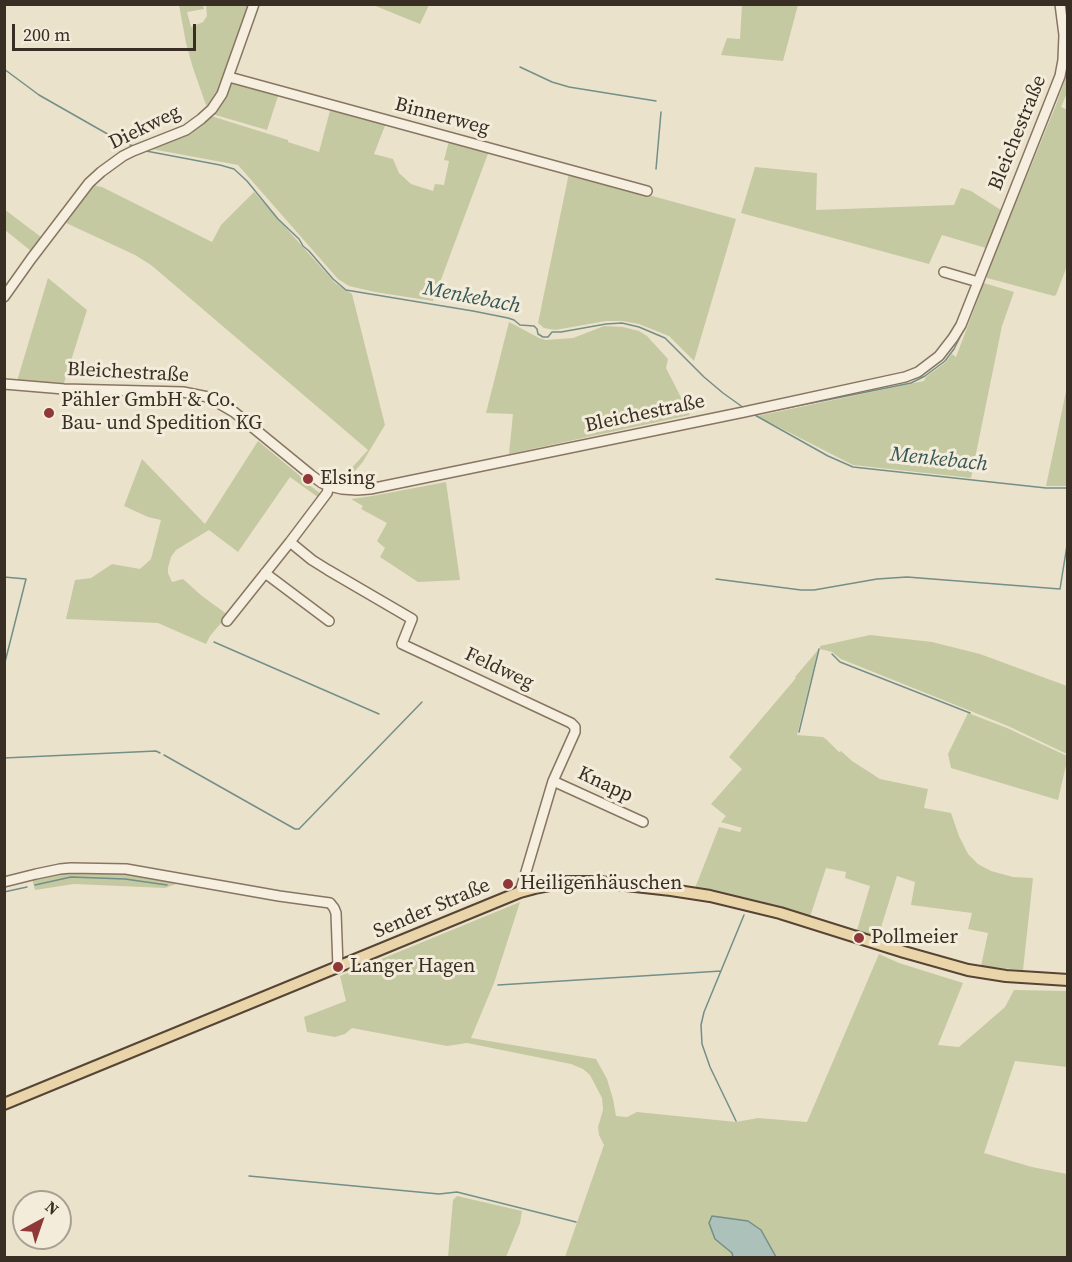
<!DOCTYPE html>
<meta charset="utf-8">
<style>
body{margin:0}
#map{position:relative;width:1072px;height:1262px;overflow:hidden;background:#ebe2cc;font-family:"Source Serif 4",serif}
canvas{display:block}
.frame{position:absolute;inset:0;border:6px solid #392e23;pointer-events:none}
.north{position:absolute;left:12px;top:1190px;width:60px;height:60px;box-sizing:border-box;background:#f3ecdb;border:2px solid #a9a091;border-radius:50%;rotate:40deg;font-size:16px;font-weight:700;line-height:24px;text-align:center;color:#392e23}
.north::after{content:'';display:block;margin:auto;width:21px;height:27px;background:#903738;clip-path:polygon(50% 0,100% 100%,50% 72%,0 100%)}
.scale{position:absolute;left:12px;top:24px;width:184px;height:27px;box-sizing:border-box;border:3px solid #392e23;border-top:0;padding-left:8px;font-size:18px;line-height:21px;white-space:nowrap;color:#392e23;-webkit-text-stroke:4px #f3ecdb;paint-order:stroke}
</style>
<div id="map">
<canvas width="1072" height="1262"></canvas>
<div class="frame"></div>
<div class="north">N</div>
<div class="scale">200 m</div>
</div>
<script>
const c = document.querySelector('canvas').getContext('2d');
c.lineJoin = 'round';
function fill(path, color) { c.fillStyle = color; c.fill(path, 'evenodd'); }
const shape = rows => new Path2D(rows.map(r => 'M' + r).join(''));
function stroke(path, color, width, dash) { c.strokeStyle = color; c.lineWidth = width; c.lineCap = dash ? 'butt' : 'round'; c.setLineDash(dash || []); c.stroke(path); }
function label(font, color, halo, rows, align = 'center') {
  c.font = font + ' "Source Serif 4",serif'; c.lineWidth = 6; c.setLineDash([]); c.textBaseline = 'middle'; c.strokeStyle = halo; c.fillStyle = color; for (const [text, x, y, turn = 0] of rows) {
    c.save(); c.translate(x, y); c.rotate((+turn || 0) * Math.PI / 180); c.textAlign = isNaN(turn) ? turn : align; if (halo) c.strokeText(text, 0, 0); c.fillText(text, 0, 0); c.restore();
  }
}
const green = shape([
 [179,5,203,5,204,9,187,12,191,27,203,22,207,16,206,5,250,5,224,79,210,105,206,105,193,68,186,43],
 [373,5,429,5,420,24],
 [742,5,798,5,783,61,721,55,727,38,740,39],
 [1067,69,1067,93,1061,107,1068,110,1067,266,1056,295,1054,296,987,278,986,276,1056,105,1065,80],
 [235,80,279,93,267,130,212,114,230,83],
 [331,107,386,123,374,154,393,159,399,173,411,184,433,191,435,184,444,185,449,161,444,160,449,141,489,151,433,301,375,292,349,286,338,279,238,165,146,148,211,116,288,140,288,142,319,152],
 [755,167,817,173,816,210,954,205,961,188,971,191,1001,210,986,248,942,235,929,264,741,213],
 [569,173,736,219,694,361,669,336,639,324,622,321,606,321,555,330,544,328,538,323],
 [93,185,102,187,212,242,221,225,254,192,335,283,352,294,385,425,362,463,343,484,339,482,368,450,151,265,135,255,64,222],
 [4,209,41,237,31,251,5,230],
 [48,278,87,310,64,383,17,381],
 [984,283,1014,292,1002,326,971,478,853,465,757,416,924,381,926,377,946,362,952,354,956,357],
 [509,322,539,338,546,340,573,338,604,326,623,327,639,331,647,336,668,359,666,368,690,415,509,454,513,414,486,413],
 [1067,387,1067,486,1046,486],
 [258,441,299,475,304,481,321,494,319,498,290,477,238,552,209,530,176,550,171,557,168,568,168,573,172,582,183,579,202,596,228,615,210,636,206,644,158,623,66,619,75,580,91,578,112,564,140,569,151,559,161,520,148,517,124,506,142,459,205,524],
 [446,482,460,580,418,582,380,557,385,548,377,541,387,523,361,509,363,506,351,499,372,496],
 [870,635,932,642,980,654,1067,686,1067,754,1008,726,841,659,832,652,820,649,820,646],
 [818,650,797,735,823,737,827,740,839,752,841,751,852,761,880,779,928,789,924,808,951,813,959,836,968,854,978,864,991,871,1013,877,1033,878,1023,970,981,966,988,933,968,929,972,913,911,905,915,882,897,876,878,937,857,930,870,886,845,878,846,872,826,868,810,917,782,907,751,899,695,888,719,827,740,832,742,828,721,822,726,816,711,804,742,769,729,757,796,678,795,677],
 [968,713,1007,728,1067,756,1067,761,1058,800,951,768,948,754],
 [103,871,173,881,176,884,165,888,74,884,35,890,32,879,60,873],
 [520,902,494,983,471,1038,596,1059,607,1079,613,1099,616,1116,627,1117,637,1112,736,1122,758,1118,807,1122,879,954,899,963,963,983,938,1045,959,1047,1005,1007,1014,990,1067,991,1067,1067,1015,1061,984,1153,1032,1167,1067,1174,1067,1257,565,1257,604,1145,599,1135,598,1127,603,1110,602,1098,590,1075,583,1069,571,1064,467,1043,447,1046,352,1028,345,1034,335,1037,307,1032,304,1017,346,1001,340,976],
 [457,1196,522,1211,520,1223,506,1257,448,1257,453,1200]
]);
const water = shape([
 [712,1216,748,1221,761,1230,776,1257,733,1257,732,1253,715,1239,709,1223,712,1216]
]);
const stream = shape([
 [1065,4,1068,21],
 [520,67,552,82,569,87,656,101],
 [4,69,39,95,118,140,133,146],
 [146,151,220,165,234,169,247,181,278,219,299,239,303,246,309,251,333,279,346,290,473,311,508,318,514,320,520,325,534,326,537,329,538,334,543,337,548,337,552,332,561,332,606,324,622,323,639,327,665,338,704,377,723,393,744,408],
 [656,169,661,112],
 [992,234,1012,185],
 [997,247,1064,79,1068,63],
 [772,411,911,383,925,376,945,361,954,349,964,329,983,284],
 [753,414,828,456,853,467,1046,488,1068,488],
 [4,577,26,579,4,666],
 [716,579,801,590,814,590,877,579,907,577,1060,589,1068,539],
 [214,642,379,714],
 [832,654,840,662,970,713],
 [799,732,819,649],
 [164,755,295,829,299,829,422,702],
 [4,758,156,751,160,753],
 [35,885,71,877,125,879,167,885],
 [4,892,27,887],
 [498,985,721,971],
 [736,1121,710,1067,702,1044,701,1025,704,1012,744,915],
 [249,1176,439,1194,457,1192,576,1222]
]);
const minor = shape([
 [229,77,647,191],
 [944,272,978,282],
 [4,297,31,259,89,183,101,172,123,156,133,151,186,130,201,119,212,109,222,94,254,4],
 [4,384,64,389,183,392,208,397,234,412,311,475,322,483,329,486,342,489,357,490,370,489,744,412,905,377,918,372,939,356,953,338,961,325,1060,76,1063,60,1064,35,1060,4],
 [290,542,312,560,328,570,412,619,402,644,571,723,575,727,575,732,553,781,520,892],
 [265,573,329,621],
 [227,621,290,542,327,493,329,486],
 [553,781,643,822],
 [4,882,36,874,60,869,71,868,126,869,279,896,330,903,334,908,336,913,338,967]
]);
const major = shape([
 [4,1104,520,892,535,888,566,882,599,882,671,890,710,896,780,913,904,952,968,970,1006,976,1068,980]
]);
const markers = [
 [49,413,6,"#903738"],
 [308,479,6,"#903738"],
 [508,884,6,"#903738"],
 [859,938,6,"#903738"],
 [338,967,6,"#903738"]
];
const streetNames = [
 ["Binnerweg",442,117,15],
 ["Diekweg",145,128,-26],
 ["Bleichestraße",1018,133,-68],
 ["Bleichestraße",128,373,3],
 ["Bleichestraße",645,414,-12],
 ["Feldweg",499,669,25],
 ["Knapp",605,785,25],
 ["Sender Straße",432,909,-23]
];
const poiNames = [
 ["Pähler GmbH & Co.",61,401],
 ["Bau- und Spedition KG",61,424],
 ["Elsing",320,479],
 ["Heiligenhäuschen",520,884],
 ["Pollmeier",871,938],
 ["Langer Hagen",350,967]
];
const waterNames = [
 ["Menkebach",472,298,11],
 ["Menkebach",939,460,6]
];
fill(green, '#c4c9a1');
fill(water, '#acc1ba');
stroke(water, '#738f88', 1.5);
stroke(stream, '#738f88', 1.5);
stroke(minor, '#877561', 12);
stroke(major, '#564435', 14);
stroke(minor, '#f6efdf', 9);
stroke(major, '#e9d5a9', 10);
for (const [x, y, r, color] of markers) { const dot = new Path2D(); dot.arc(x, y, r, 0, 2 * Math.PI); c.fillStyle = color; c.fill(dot); stroke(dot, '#f3ecdb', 2); }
label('20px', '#392e23', '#f3ecdb', streetNames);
label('20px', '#392e23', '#f3ecdb', poiNames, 'left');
label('italic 21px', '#345755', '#f3ecdb', waterNames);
</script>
